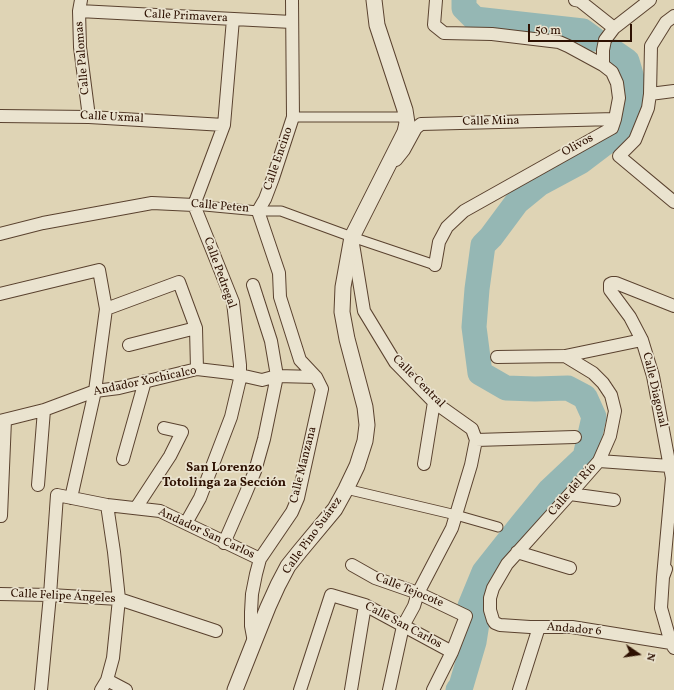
<!DOCTYPE html>
<meta charset="utf-8">
<style>
body{margin:0}
#map{position:relative;width:674px;height:690px;overflow:hidden;background:#dfd4b5;font-family:Vollkorn,serif}
canvas{display:block}
.north{position:absolute;left:618px;top:634px;width:40px;height:40px;-webkit-text-stroke:3px #eae3cf;paint-order:stroke;rotate:103deg;font-size:11px;font-weight:700;line-height:16px;text-align:center;color:#2e1102}
.north::after{content:'';display:block;margin:auto;width:14px;height:18px;background:#2e1102;clip-path:polygon(50% 0,100% 100%,50% 72%,0 100%)}
.scale{position:absolute;left:528px;top:24px;width:104px;height:18px;box-sizing:border-box;border:2px solid #2e1102;border-top:0;padding-left:5px;font-size:12px;line-height:14px;white-space:nowrap;color:#2e1102;-webkit-text-stroke:3px #eae3cf;paint-order:stroke}
</style>
<div id="map">
<canvas width="674" height="690"></canvas>
<div class="north">N</div>
<div class="scale">50 m</div>
</div>
<script>
const c = document.querySelector('canvas').getContext('2d');
c.lineJoin = 'round';
const shape = rows => new Path2D(rows.map(r => 'M' + r).join(''));
function stroke(path, color, width, dash) { c.strokeStyle = color; c.lineWidth = width; c.lineCap = dash ? 'butt' : 'round'; c.setLineDash(dash || []); c.stroke(path); }
function label(font, color, halo, rows, align = 'center') {
  c.font = font + ' Vollkorn,serif'; c.lineWidth = 3.5; c.setLineDash([]); c.textBaseline = 'middle'; c.strokeStyle = halo; c.fillStyle = color; for (const [text, x, y, turn = 0] of rows) {
    c.save(); c.translate(x, y); c.rotate((+turn || 0) * Math.PI / 180); c.textAlign = isNaN(turn) ? turn : align; if (halo) c.strokeText(text, 0, 0); c.fillText(text, 0, 0); c.restore();
  }
}
const river = shape([
 [464,0,464,8,475,19,583,31,594,39],
 [458,690,461,686,474,642,477,623,470,606,484,572,522,524,550,490,585,457,594,417,585,397,568,388,535,389,506,388,480,373,474,327,477,289,483,245,491,237,517,202,539,184,580,162,609,140,627,127,636,92,627,61,614,52]
]);
const pedestrian = shape([
 [293,117,406,117],
 [194,205,258,211,281,211,352,237,435,265],
 [346,489,456,515,498,527]
]);
const minor = shape([
 [81,0,79,11,80,47,89,117],
 [575,0,580,1,614,28],
 [79,11,292,22],
 [674,16,666,22,651,46,650,94,648,108,635,140,619,156,674,202],
 [603,65,603,50,605,40,614,28,650,0],
 [650,94,674,91],
 [0,116,89,117,224,125],
 [396,160,404,150,416,128,421,124,615,119],
 [0,234,43,223,152,203,194,205],
 [353,244,364,311,395,362,434,402,472,429,476,440,471,465,452,528,418,593,414,606,403,626,389,690],
 [435,265,439,242,447,227,464,211,612,128,615,119,619,98,617,83,612,72,603,65,568,46,559,42,492,34,444,33,434,25,436,0],
 [0,294,99,270,106,309,95,391,71,498],
 [106,309,179,282,196,328,197,369],
 [129,345,196,328],
 [565,356,593,373,603,383,611,395,615,411,610,436,599,461,570,494,507,564,493,588,490,598,490,610,493,620,495,623,500,625,530,627,572,627,671,643],
 [497,357,565,356,642,340],
 [0,421,44,410,95,391,119,388,197,369,231,373,262,380,277,376,316,377],
 [476,440,575,437],
 [123,459,145,381],
 [599,461,670,466],
 [424,464,434,402],
 [38,485,44,410],
 [570,494,614,500],
 [136,508,170,456,182,432,164,428],
 [1,516,5,420],
 [186,523,200,498,218,451,231,417,240,379,240,365,233,302,194,205,224,125,233,19],
 [224,543,245,495,255,471,264,439,277,376,271,341,253,285],
 [517,552,570,568],
 [352,565,375,578,418,593,466,616,452,652,433,690],
 [666,569,663,577,661,608,671,643,674,648],
 [663,577,672,478,653,376,642,340,630,317,610,290,610,284,612,283,616,283,674,306],
 [0,594,50,595,119,599,216,631],
 [254,642,251,626,251,612,252,594,256,574,260,559,292,512,298,498,322,389,316,377,300,360,280,297,279,273,258,211,265,199,273,178,293,117,292,0],
 [107,680,126,690],
 [41,690,50,595,57,495,107,505,160,511,260,559],
 [101,690,107,680,113,658,119,599,114,552,107,505],
 [300,690,331,595,365,605,452,652],
 [351,690,365,605],
 [519,690,539,627]
]);
const tertiary = shape([
 [235,690,254,642,268,607,278,585,288,566,300,551,335,509,346,489,357,466,365,441,367,425,365,407,347,339,342,312,343,287,352,237,405,132,407,123,405,110,377,25,374,0]
]);
const streetNames = [
 ["Calle Primavera",186,17,3],
 ["Calle Palomas",83,58,-95],
 ["Calle Uxmal",112,118,3],
 ["Calle Mina",491,122,-1],
 ["Olivos",578,146,-29],
 ["Calle Encino",279,159,-71],
 ["Calle Peten",220,207,5],
 ["Calle Pedregal",219,273,70],
 ["Andador Xochicalco",145,382,-12],
 ["Calle Central",418,382,45],
 ["Calle Diagonal",654,390,77],
 ["Calle Manzana",304,465,-76],
 ["Calle del Río",573,490,-49],
 ["Andador San Carlos",206,534,25],
 ["Calle Pino Suárez",313,536,-54],
 ["Calle Tejocote",409,591,22],
 ["Calle Felipe Ángeles",63,597,3],
 ["Calle San Carlos",403,626,28],
 ["Andador 6",574,630,5]
];
const neighbourhoodNames = [
 ["San Lorenzo",224,469],
 ["Totolinga 2a Sección",224,484]
];
stroke(river, '#95b7b4', 25);
stroke(pedestrian, '#5a422f', 11);
stroke(minor, '#5a422f', 14);
stroke(tertiary, '#5a422f', 17);
stroke(pedestrian, '#eae3cf', 9);
stroke(minor, '#eae3cf', 12);
stroke(tertiary, '#eae3cf', 15);
label('12px', '#2e1102', '#eae3cf', streetNames);
label('bold 13px', '#2e1102', '#eae3cf', neighbourhoodNames);
</script>
